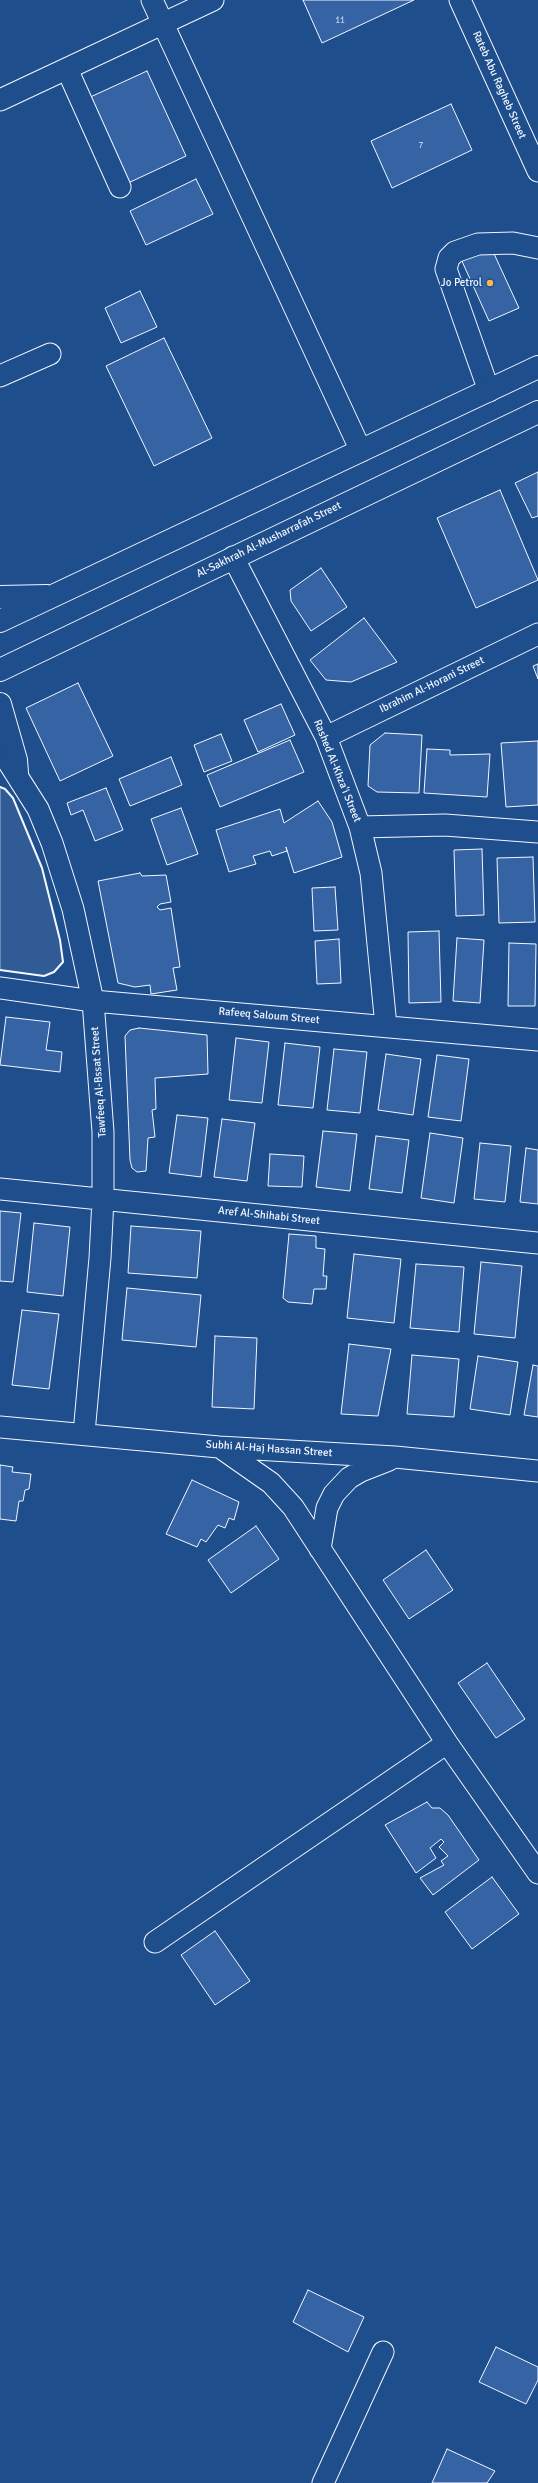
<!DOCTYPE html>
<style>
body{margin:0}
canvas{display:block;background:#1f4e8c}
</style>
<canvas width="538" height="2483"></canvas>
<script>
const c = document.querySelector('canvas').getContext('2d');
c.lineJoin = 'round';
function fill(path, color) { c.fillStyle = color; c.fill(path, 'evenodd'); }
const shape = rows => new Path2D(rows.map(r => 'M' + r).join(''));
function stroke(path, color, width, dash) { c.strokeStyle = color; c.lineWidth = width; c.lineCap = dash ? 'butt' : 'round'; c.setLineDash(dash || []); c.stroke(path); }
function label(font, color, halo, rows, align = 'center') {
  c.font = font + ' Signika,sans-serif'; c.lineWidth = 3; c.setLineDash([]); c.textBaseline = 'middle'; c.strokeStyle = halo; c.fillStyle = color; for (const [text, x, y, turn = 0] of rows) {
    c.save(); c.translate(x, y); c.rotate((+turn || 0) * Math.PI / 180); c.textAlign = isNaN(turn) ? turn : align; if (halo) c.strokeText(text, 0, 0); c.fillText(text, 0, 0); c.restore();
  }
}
const built = shape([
 [0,787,5,789,13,798,42,868,60,940,63,962,54,972,44,976,0,970,0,787]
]);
const building = shape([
 [303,0,414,0,322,43,303,0],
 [147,71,186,156,126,184,86,99,147,71],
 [451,104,472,150,392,188,371,141,451,104],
 [196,179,213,214,146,245,130,211,196,179],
 [490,245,519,308,489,321,461,259,490,245],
 [140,291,157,327,121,343,105,308,140,291],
 [164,338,212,438,154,466,106,366,164,338],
 [538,472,538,516,532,518,515,483,538,472],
 [500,490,538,580,476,608,437,518,500,490],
 [321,568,347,607,311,631,291,601,290,590,321,568],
 [364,618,397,662,351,682,326,680,310,660,364,618],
 [538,664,538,679,533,666,538,664],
 [78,683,113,756,60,781,26,708,78,683],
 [281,704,295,735,258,752,244,720,281,704],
 [385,733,422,735,419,793,377,792,368,786,370,745,385,733],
 [221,734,232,761,204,772,194,745,221,734],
 [290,740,304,772,220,807,207,775,290,740],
 [538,741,538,805,506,807,501,743,538,741],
 [427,749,450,750,450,755,490,754,487,797,424,793,427,749],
 [171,757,182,785,130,806,119,779,171,757],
 [106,788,123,830,95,841,83,810,71,815,67,803,106,788],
 [318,801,332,822,342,857,294,873,286,847,287,851,272,856,270,851,253,856,256,864,229,872,216,830,280,809,284,823,318,801],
 [181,808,198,854,167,865,151,819,181,808],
 [482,849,484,915,456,916,454,850,482,849],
 [533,857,535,922,499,923,497,858,533,857],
 [140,873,142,876,166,875,171,902,160,904,157,907,160,910,171,908,180,967,173,968,177,990,151,994,150,985,135,987,118,983,98,881,140,873],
 [335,887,338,930,314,931,312,888,335,887],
 [439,931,441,1002,409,1003,408,932,439,931],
 [457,938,484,940,480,1003,453,1001,457,938],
 [339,939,341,983,317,984,315,941,339,939],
 [509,943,536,944,535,1006,508,1006,509,943],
 [6,1017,50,1022,46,1050,62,1052,60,1072,0,1065,6,1017],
 [139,1028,207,1035,208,1074,155,1078,156,1109,152,1110,155,1137,148,1138,146,1171,137,1172,132,1168,130,1160,125,1036,130,1030,139,1028],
 [236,1038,269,1042,262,1103,229,1100,236,1038],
 [285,1043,320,1047,313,1108,278,1105,285,1043],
 [334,1049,367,1052,360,1113,327,1110,334,1049],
 [386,1054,421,1059,413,1115,378,1110,386,1054],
 [437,1055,469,1059,461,1121,428,1117,437,1055],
 [177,1115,208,1118,201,1177,169,1173,177,1115],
 [222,1119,255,1123,247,1181,214,1177,222,1119],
 [323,1131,357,1134,350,1191,316,1187,323,1131],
 [430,1133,463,1138,454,1203,421,1198,430,1133],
 [376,1136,409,1140,402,1193,369,1189,376,1136],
 [480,1143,511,1146,505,1202,474,1199,480,1143],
 [526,1148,538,1150,538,1204,520,1202,526,1148],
 [270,1154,304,1156,302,1187,268,1186,270,1154],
 [0,1211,21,1213,13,1282,0,1281,0,1211],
 [34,1223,70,1227,63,1296,27,1292,34,1223],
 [131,1226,201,1231,197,1278,128,1273,131,1226],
 [289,1234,316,1236,316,1248,325,1249,323,1276,327,1276,326,1289,314,1289,312,1304,288,1302,283,1298,289,1234],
 [354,1254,401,1259,394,1323,347,1318,354,1254],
 [481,1262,522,1266,515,1338,474,1334,481,1262],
 [416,1264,464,1267,459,1332,410,1328,416,1264],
 [127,1288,201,1295,196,1347,122,1340,127,1288],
 [22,1310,59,1314,49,1389,12,1385,22,1310],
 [215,1336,257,1338,254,1409,212,1407,215,1336],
 [349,1344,391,1349,378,1416,341,1414,349,1344],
 [412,1355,459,1359,454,1417,407,1414,412,1355],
 [478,1356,518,1362,510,1415,470,1409,478,1356],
 [533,1365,538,1366,538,1417,524,1415,533,1365],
 [0,1465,13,1467,12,1472,31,1474,29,1489,25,1490,23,1501,19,1501,16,1521,0,1519,0,1465],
 [192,1480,239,1502,234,1520,229,1518,225,1528,218,1525,206,1542,201,1539,197,1547,166,1534,192,1480],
 [256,1526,279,1559,231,1593,208,1560,256,1526],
 [426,1550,453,1590,409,1619,383,1580,426,1550],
 [487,1663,525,1719,496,1738,458,1683,487,1663],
 [427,1802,432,1808,440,1808,448,1815,479,1860,433,1895,420,1878,444,1865,441,1861,448,1856,439,1847,444,1842,441,1839,430,1848,436,1858,416,1873,385,1825,427,1802],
 [492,1877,519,1914,472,1949,445,1912,492,1877],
 [215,1931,250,1981,215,2005,181,1955,215,1931],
 [308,2290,364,2317,348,2352,293,2322,308,2290],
 [496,2347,538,2367,538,2380,526,2404,479,2382,496,2347],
 [447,2449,495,2471,487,2483,432,2483,447,2449]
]);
const minor = shape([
 [152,0,361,451],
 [460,0,538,171],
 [67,69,120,187],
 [0,100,213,0],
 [0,376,50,354],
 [489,391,446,269,449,258,455,252,478,244,513,243,538,248],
 [233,557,326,737,360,827,371,873,386,1026],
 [326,737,538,634],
 [0,749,38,809,52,843,73,909,93,1001,103,1132,103,1199,100,1258,84,1433],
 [360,827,445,825,538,832],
 [0,988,93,1001,538,1040],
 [0,1189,538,1243],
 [0,1427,219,1447,395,1457,538,1471],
 [221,1448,271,1483,293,1507,447,1743,538,1873],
 [320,1549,327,1508,334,1494,349,1478,361,1471,389,1460],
 [155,1942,447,1743],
 [323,2483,383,2352]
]);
const major = shape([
 [0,597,47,596],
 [0,621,538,367],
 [0,670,538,412],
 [0,704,16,760,17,773]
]);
const wall = shape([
 [0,787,5,789,13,798,42,868,60,940,63,962,54,972,44,976,0,970]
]);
const markers = [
 [490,283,4,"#ffb74d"]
];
const numberNames = [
 ["11",340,21],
 ["7",421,146]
];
const streetNames = [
 ["Rateb Abu Ragheb Street",499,85,66],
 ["Al-Sakhrah Al-Musharrafah Street",269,540,-26],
 ["Ibrahim Al-Horani Street",432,685,-26],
 ["Rashed Al-Khza'i Street",337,771,68],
 ["Rafeeq Saloum Street",269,1016,5],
 ["Tawfeeq Al-Bssat Street",99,1082,-94],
 ["Aref Al-Shihabi Street",269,1216,6],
 ["Subhi Al-Haj Hassan Street",269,1449,4]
];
const poiNames = [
 ["Jo Petrol",482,283]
];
fill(built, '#305b95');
stroke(built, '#a8bbd7', 1);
fill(building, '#3563a3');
stroke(building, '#f2f6ff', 1);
stroke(minor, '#f2f6ff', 23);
stroke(major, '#f2f6ff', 24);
stroke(minor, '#1f4e8c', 21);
stroke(major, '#1f4e8c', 22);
stroke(wall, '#f2f6ff', 2);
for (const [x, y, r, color] of markers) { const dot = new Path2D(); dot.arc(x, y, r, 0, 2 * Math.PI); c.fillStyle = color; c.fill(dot); stroke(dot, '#1f4e8c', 1.5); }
label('9px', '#c3d1e8', null, numberNames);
label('11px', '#f2f6ff', '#1f4e8c', streetNames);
label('11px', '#f2f6ff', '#1f4e8c', poiNames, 'right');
</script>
